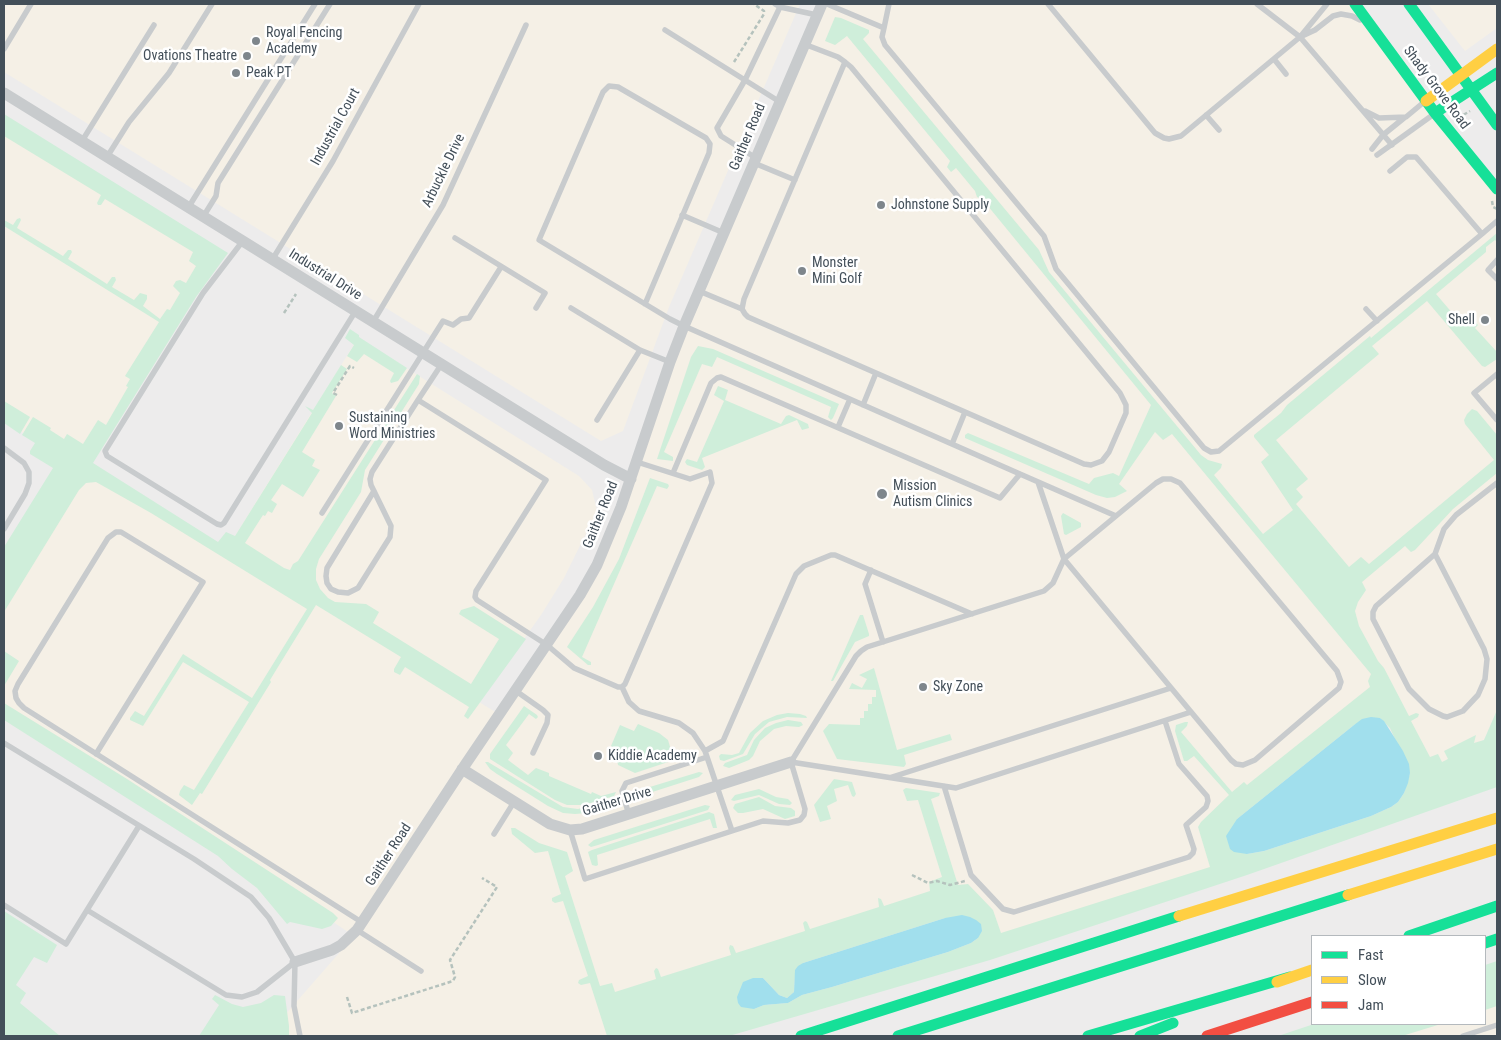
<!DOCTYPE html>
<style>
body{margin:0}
#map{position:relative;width:1501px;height:1040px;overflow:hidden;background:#edecec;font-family:"Roboto Condensed",sans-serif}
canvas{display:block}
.frame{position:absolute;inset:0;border:5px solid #434f59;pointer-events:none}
.legend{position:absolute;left:1311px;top:935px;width:175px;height:90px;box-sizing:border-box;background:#fff;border:1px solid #b4b9bd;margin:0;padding:6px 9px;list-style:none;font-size:15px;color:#434f59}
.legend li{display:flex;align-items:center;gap:10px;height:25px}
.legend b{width:25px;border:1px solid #b4b9bd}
</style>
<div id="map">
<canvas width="1501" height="1040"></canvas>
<div class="frame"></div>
<ul class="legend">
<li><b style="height:6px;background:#16e098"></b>Fast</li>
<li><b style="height:6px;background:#ffcf43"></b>Slow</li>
<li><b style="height:6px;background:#f24e42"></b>Jam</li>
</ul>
</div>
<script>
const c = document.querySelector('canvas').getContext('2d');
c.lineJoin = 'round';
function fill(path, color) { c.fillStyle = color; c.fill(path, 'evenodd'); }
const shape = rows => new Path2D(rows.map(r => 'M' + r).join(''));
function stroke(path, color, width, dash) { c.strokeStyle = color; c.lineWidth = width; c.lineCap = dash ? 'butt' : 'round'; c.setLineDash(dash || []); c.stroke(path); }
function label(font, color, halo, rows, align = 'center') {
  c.font = font + ' "Roboto Condensed",sans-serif'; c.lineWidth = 5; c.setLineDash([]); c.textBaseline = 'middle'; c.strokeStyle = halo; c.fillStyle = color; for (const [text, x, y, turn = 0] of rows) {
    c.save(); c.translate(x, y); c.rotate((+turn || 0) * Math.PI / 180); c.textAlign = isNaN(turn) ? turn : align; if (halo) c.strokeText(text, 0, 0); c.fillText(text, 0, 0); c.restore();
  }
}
const commercial = shape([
 [4,4,800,4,669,307,623,431,601,441,4,72],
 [824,4,1353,4,1497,191,1497,710,1484,740,1461,748,1446,763,1430,766,1385,685,1225,878,724,1036,262,1036,284,1016,354,936,293,895,4,715,4,594,81,469,4,421,4,125,214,255,84,464,225,552,358,338,579,476,592,490,597,511,564,578,541,615,479,702,502,716,583,597,669,375],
 [1428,4,1497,4,1497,28,1465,51],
 [1497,994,1497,1036,1362,1036,1400,1024,1485,1024,1485,998]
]);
const green = shape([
 [835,17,841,18,869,30,869,33,863,39,1039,250,1049,272,1201,455,1208,460,1222,464,1221,468,1214,475,1263,534,1293,510,1261,462,1269,455,1254,437,1254,435,1281,413,1287,405,1370,336,1371,338,1497,233,1497,242,1495,240,1486,247,1486,252,1436,294,1460,322,1468,315,1478,325,1475,328,1497,352,1497,359,1485,367,1482,366,1427,301,1372,346,1379,354,1276,440,1308,479,1296,489,1303,497,1296,504,1349,567,1361,557,1369,564,1494,460,1465,424,1464,420,1467,414,1472,409,1477,411,1497,435,1497,473,1453,509,1415,550,1411,552,1405,546,1362,582,1366,590,1358,602,1355,611,1359,626,1378,661,1384,668,1409,716,1416,713,1419,714,1418,717,1411,721,1430,757,1438,754,1442,762,1448,759,1444,751,1476,735,1474,743,1484,740,1497,710,1497,787,1247,875,990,960,729,1036,607,1036,590,983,581,985,578,983,579,980,588,976,563,901,555,903,552,901,552,898,561,894,548,851,535,853,512,834,511,828,515,828,539,843,567,852,573,871,565,876,600,986,612,983,615,992,656,979,654,971,656,968,658,969,661,977,731,955,729,948,730,945,733,946,736,953,805,931,803,923,805,921,807,922,810,929,879,907,878,898,881,899,884,906,930,891,929,882,942,877,918,800,907,801,903,790,906,788,940,793,939,796,931,799,958,885,968,884,993,910,1001,933,1210,867,1198,827,1201,822,1229,795,1194,756,1187,761,1184,761,1175,731,1176,725,1185,722,1188,722,1187,726,1181,732,1232,792,1244,782,1247,785,1370,687,1368,681,1371,674,1172,434,1163,440,1155,432,1119,484,1127,491,1115,497,1107,498,1096,495,965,438,965,435,968,433,1089,484,1094,478,1113,473,1119,476,1151,405,983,200,977,197,975,191,956,168,951,172,947,167,950,161,847,36,835,45,825,41],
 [1380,718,1390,728,1410,773,1404,793,1398,802,1391,807,1371,816,1264,851,1247,854,1237,819,1354,725],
 [945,918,978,938,971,943,948,952,832,987,802,995,788,1003,764,1005,754,1009,763,978,779,995,787,998,794,992,795,976,803,963],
 [4,114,228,253,196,297,93,463,218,542,226,532,235,536,312,413,305,406,313,410,341,365,347,369,332,393,336,396,302,452,315,460,312,466,320,470,303,497,282,484,271,500,277,504,272,513,268,511,265,516,263,515,245,543,284,568,290,570,293,564,298,561,417,374,420,376,419,384,365,470,361,492,319,559,316,569,316,580,320,589,328,598,335,602,366,604,379,612,373,623,471,684,499,639,459,614,461,610,474,606,526,639,468,719,464,716,469,707,405,667,400,675,394,672,394,669,401,657,316,605,270,680,271,682,202,794,200,793,192,805,179,795,180,791,184,785,194,790,249,702,183,662,143,726,130,720,130,718,135,711,144,716,183,654,252,698,307,609,151,513,96,482,86,483,79,490,4,612,4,547,53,468,30,454,30,451,35,443,22,435,33,417,51,428,50,430,64,439,67,434,83,444,98,420,106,425,128,387,126,386,130,379,125,376,159,322,4,226,4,220,13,225,17,219,20,218,21,220,17,228,63,256,68,250,71,250,72,252,68,259,107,284,112,277,115,277,116,280,112,287,134,300,140,293,147,295,147,299,143,306,160,319,167,309,170,310,180,293,173,286,176,281,180,280,186,283,196,266,189,261,193,252,105,199,101,205,98,205,97,203,101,195,4,136],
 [350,329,359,335,359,337,407,368,398,381,391,383,390,381,394,373,364,354,357,362,347,356,354,345,345,338],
 [698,346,713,349,839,404,833,418,831,420,828,417,831,407,717,357,712,367,702,364,664,452,673,457,673,461,657,459,691,357],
 [718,386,728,390,725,400,781,424,786,416,789,415,808,424,809,428,802,430,797,420,702,458,705,467,702,470,687,465,685,462,687,459,697,462,724,401,714,395],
 [4,401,30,417,20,434,4,423],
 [650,478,668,484,669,486,667,489,657,486,582,657,591,662,591,665,588,665,567,647,593,607,619,559],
 [1063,513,1081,523,1081,527,1066,535,1064,534,1061,516],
 [860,615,863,615,869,634,869,636,855,642,833,681,831,681],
 [4,651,19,661,4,686],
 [874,668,897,750,950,734,952,740,904,755,906,764,904,767,837,759,823,731,829,724,860,725,860,718,864,718,864,711,868,711,868,704,872,704,872,697,876,697,876,690,849,689,852,683,862,688,867,679,859,675],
 [4,703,127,779,333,913,338,918,331,926,322,929,290,922,287,924,257,888,232,869,218,856,4,720],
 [524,706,537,715,538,717,536,719,529,714,506,745,513,753,508,760,528,775,536,768,549,773,549,776,591,794,592,792,601,796,616,792,614,796,584,805,567,805,555,800,490,759,490,754],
 [788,713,800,714,806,716,807,718,787,717,769,722,755,734,743,754,724,761,720,760,719,756,721,754,732,755,739,753,750,733,763,721,777,715],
 [788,720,801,722,803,725,799,727,786,726,774,729,760,741,753,756,749,760,729,768,723,766,725,763,747,755,754,740,765,728,776,723],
 [638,724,659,733,668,740,674,760,635,773,618,765,616,755,612,753,615,748,611,746,620,725,634,731],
 [485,762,488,762,563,807,578,809,615,798,618,801,613,805,587,813,575,814,563,813,548,806,497,774,490,769],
 [699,772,703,773,699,777,643,795,638,793,640,790],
 [834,779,852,782,856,794,854,797,852,796,848,785,834,789,837,801,827,806,831,819,820,822,814,805],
 [759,789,776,797,788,799,792,803,790,805,779,804,759,795,734,801,731,800,735,795],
 [759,797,775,806,791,808,795,811,795,816,785,819,763,809,743,813,738,813,733,808,735,804],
 [705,805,710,806,708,810,598,845,591,847,588,845,594,840],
 [709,812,714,814,717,828,713,828,710,819,597,855,598,865,596,866,592,865,588,852,592,850],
 [4,911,57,945,47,963,34,957,16,985,26,993,20,1003,60,1036,4,1036],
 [1497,961,1497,1006,1485,1010,1485,965],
 [215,995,232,1004,243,1007,261,1003,274,995,285,996,289,1026,289,1036,199,1036,219,1005,212,999],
 [1314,1024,1441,1024,1402,1036,1278,1036]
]);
const water = shape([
 [1371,717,1380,718,1384,721,1403,751,1409,764,1410,773,1408,783,1404,793,1398,802,1391,807,1371,816,1264,851,1247,854,1234,852,1230,849,1226,836,1237,819,1354,725,1362,719],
 [962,915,970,917,976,920,981,924,982,931,978,938,971,943,948,952,832,987,802,995,788,1003,764,1005,754,1009,741,1007,738,1003,737,997,743,982,753,978,763,978,779,995,787,998,794,992,795,970,798,966,803,963,945,918]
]);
const path = shape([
 [734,62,764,14,764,11,754,4],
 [1458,118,1470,111],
 [1492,201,1493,207,1497,209],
 [284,313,296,294],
 [337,395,333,393,350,366,354,368],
 [912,875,928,883,937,881,950,885,965,881],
 [347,997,352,1013,453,981,455,977,450,960,497,887,482,878]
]);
const lane = shape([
 [775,4,780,7,817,15],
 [827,4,884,28,889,4],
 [1048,4,1155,133,1164,138,1169,139,1181,136,1300,37],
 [1257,4,1300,37,1392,145],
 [1327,4,1300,37,1315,30,1333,16,1341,14,1352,16,1360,20],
 [884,28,882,37,885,45,1044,236,1056,269,1204,448,1211,452,1219,451,1482,234],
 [665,30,780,102],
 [804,44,838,57,845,62,851,67,1120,393,1126,405,1126,413,1109,452,1102,461,1091,465,1084,464,748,317,745,314,742,309,744,299,845,62],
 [4,49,31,4],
 [1274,59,1286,74],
 [1365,111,1379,118,1406,117,1424,102],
 [1206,115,1219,130],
 [82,141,154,25],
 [1372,149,1383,135,1404,118],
 [1377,155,1434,114],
 [107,157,129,122,169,73,212,4],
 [756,158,721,136,717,128,745,80,780,7],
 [754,163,795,180],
 [1390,171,1407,157,1416,157,1482,234,1497,221],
 [188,208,315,4],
 [682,215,724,233],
 [203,217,216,196,218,183,330,4],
 [455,238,545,293,536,308],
 [242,242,203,293,105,451,107,456,217,524,221,525,224,523,355,312],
 [272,260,333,161,419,4],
 [1497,260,1488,270,1497,279],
 [699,291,742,309],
 [645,304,709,153,710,144,706,138,618,87,609,86,603,92,539,240,670,319,684,326,1020,474,1116,516,1064,559,1038,482],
 [571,308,640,350,670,362],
 [1366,309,1377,321],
 [373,322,443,205,526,25],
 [1497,374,1474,393,1497,420],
 [418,400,441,365],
 [863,405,876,373],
 [597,420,640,350],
 [838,427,850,399],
 [952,444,965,412],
 [4,448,24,463,29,472,29,483,25,494,4,529],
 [673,473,711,383,717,378,721,377,1000,498,1020,474],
 [374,491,327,568,326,576,327,583,331,589,338,592,348,593,358,588,390,537,391,526,371,485,370,479,372,472,418,400,546,480,476,591,475,597,477,600,547,645,574,668,618,687,622,687,629,702,639,711,679,723,693,733,705,751,732,831,585,879,570,830],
 [322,513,443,321,453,325,461,319,469,318,501,267],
 [1435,554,1484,649,1487,659,1485,679,1478,695,1463,711,1447,717,1443,716,1429,709,1409,689,1373,619,1373,612,1376,606,1435,554,1444,529,1456,515,1497,483],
 [871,570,865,584,883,642],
 [622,687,625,684,712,483,710,472,690,479,637,462],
 [516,691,543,710,548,715,547,723,533,753],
 [4,743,194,859,251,897,269,918,295,962,294,1006,300,1036],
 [705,751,723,741,796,574,804,566,831,555,835,555,972,614],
 [96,754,203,582,121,532,116,532,108,538,18,684,15,691,16,698,19,703,24,708,363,923],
 [791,762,956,788,1191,712],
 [892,777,1171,688],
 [944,786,971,875,1003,909,1014,912,1189,857,1193,853,1194,849,1186,825,1206,807,1208,801,1207,796,1179,764,1165,721],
 [629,815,622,791,626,783,707,757],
 [732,831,763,821,788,823,800,820,804,815,805,809,791,762,856,656,861,651,867,647,1044,591,1053,583,1064,559,1231,760,1236,764,1243,765,1255,760,1339,688,1341,682,1337,671,1180,483,1171,479,1163,479,1156,483,1116,516],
 [494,834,514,802],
 [4,905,66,944,139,826],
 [87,910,226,995,242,997,257,992,295,962],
 [357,930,421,971],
 [1463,1036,1497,1025]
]);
const street = shape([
 [4,93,604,465,631,479],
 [462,769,550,824,570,830,582,829,791,762],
 [295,962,332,950,341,945,357,930,465,765,580,595,597,565,621,507,670,362,684,326,822,4]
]);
const fast = shape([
 [1355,4,1435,113,1497,189],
 [1409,4,1497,125],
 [1435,113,1497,73],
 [1409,936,1497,906],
 [1485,943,1497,939],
 [801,1036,1179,916],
 [898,1036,1348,895],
 [1088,1036,1290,977],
 [1140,1036,1173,1023]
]);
const slow = shape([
 [1426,101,1497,49],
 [1348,895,1497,849],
 [1179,916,1497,818],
 [1277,982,1312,970]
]);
const jam = shape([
 [1207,1036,1312,1002]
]);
const markers = [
 [256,41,5,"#7e868c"],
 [247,56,5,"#7e868c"],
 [236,73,5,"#7e868c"],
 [881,205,5,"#7e868c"],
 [802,271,5,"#7e868c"],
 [1485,320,5,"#7e868c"],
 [339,426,5,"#7e868c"],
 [882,494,6,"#7e868c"],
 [923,687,5,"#7e868c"],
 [598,756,5,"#7e868c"]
];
const poiNames = [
 ["Royal Fencing",266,33],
 ["Academy",266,49],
 ["Ovations Theatre",237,56,"right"],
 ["Peak PT",246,73],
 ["Johnstone Supply",891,205],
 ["Monster",812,263],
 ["Mini Golf",812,279],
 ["Shell",1475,320,"right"],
 ["Sustaining",349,418],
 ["Word Ministries",349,434],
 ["Mission",893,486],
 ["Autism Clinics",893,502],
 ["Sky Zone",933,687],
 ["Kiddie Academy",608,756]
];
const streetNames = [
 ["Shady Grove Road",1436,88,53],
 ["Industrial Court",336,127,-61],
 ["Gaither Road",748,137,-67],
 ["Arbuckle Drive",444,171,-64],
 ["Industrial Drive",325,275,32],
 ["Gaither Road",601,515,-68],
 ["Gaither Drive",617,802,-17],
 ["Gaither Road",389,855,-57]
];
fill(commercial, '#f5f0e6');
fill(green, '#cfeeda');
fill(water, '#a1dfed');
stroke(path, '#b5c2bd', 2.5, [4, 2.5]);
stroke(lane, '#c8cbcd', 5.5);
stroke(street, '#c8cbcd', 11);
stroke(fast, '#16e098', 11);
stroke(slow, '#ffcf43', 11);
stroke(jam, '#f24e42', 11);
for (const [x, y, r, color] of markers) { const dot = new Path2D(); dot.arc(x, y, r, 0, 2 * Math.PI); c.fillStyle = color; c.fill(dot); stroke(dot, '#fff', 2); }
label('14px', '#434f59', '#fff', poiNames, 'left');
label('14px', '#434f59', '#fff', streetNames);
</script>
